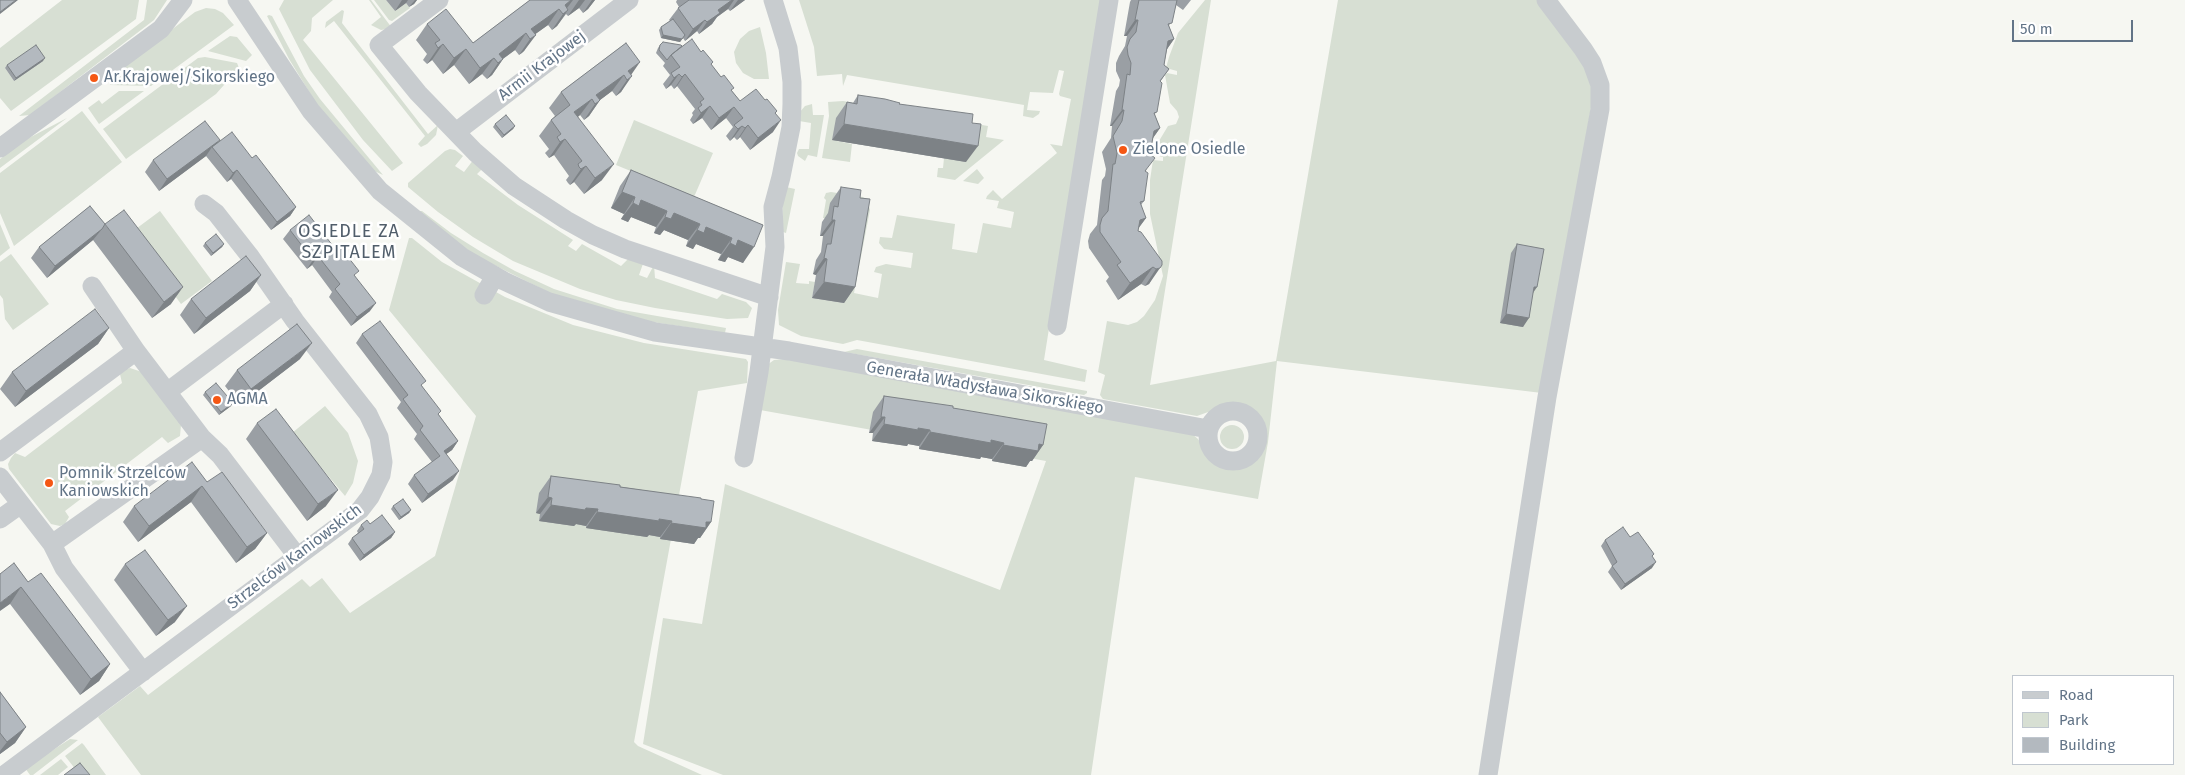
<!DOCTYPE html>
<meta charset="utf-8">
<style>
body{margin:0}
#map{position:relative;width:2185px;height:775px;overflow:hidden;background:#f6f7f2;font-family:"Fira Sans",sans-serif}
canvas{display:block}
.legend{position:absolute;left:2012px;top:675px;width:162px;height:90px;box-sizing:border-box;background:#fff;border:1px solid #c0c7cf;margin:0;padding:6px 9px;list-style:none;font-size:15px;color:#627487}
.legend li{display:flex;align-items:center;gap:10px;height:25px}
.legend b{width:25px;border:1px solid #c0c7cf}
.scale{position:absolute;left:2012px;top:20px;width:121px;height:22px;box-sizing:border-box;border:2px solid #627487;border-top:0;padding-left:6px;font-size:15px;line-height:18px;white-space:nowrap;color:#627487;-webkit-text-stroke:4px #fff;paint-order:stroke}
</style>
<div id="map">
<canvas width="2185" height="775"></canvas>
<ul class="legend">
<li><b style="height:6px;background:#c8cccf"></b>Road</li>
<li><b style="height:14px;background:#d7dfd3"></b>Park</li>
<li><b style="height:14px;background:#b3b9bf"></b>Building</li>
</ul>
<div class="scale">50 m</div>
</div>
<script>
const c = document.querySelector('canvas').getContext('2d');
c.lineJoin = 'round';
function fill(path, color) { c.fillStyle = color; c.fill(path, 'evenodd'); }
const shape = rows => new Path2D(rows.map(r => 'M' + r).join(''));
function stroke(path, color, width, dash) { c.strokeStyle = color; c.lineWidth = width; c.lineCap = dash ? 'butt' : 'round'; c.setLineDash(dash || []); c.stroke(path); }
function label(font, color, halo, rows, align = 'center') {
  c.font = font + ' "Fira Sans",sans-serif'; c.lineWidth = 5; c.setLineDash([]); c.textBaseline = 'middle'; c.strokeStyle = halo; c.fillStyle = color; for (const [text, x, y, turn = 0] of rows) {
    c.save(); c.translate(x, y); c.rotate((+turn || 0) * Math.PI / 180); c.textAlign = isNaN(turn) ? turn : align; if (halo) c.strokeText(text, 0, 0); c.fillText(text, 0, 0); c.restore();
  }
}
const green = shape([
 [62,0,139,0,136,19,11,111,0,98,0,48],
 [42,61,14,81,5,68],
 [147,0,167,0,154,20,30,115,19,116,144,20],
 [284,0,333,0,312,18,311,31,303,40,403,163,392,171,363,140,310,70,279,9],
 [369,0,371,0,392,28,381,30,371,25,381,17],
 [374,0,386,0,395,11,406,3,410,8,392,21,389,20],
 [799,0,1101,0,1044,360,1087,370,1085,382,857,340,843,344,801,336,779,325,778,310,786,262,800,264,796,283,809,284,809,281,815,282,812,298,844,303,828,218,823,218,826,200,824,198,826,193,831,192,863,197,867,200,870,210,854,293,878,298,882,274,874,272,876,267,886,264,911,268,913,253,884,249,879,243,880,237,892,238,897,215,955,224,952,249,977,253,983,223,1011,228,1014,212,997,208,999,201,986,199,987,196,993,190,1002,199,1057,153,1050,144,1062,146,1071,99,1060,96,1059,94,1064,71,1059,70,1053,93,1030,92,1027,110,1040,111,1039,114,1033,118,1023,116,1024,105,847,75,843,86,842,74,817,76,814,47],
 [1205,0,1211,0,1150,385,1276,361,1338,0,1537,0,1581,57,1594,90,1542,393,1277,361,1268,442,1258,499,1135,477,1091,775,723,775,643,744,663,618,702,624,725,484,1000,590,1046,461,760,410,767,365,774,360,785,359,1191,433,1198,439,1212,460,1224,467,1240,467,1253,462,1258,456,1264,441,1261,422,1246,407,1235,405,1225,406,1197,416,1103,399,1100,395,1105,375,1098,372,1107,321,1128,325,1137,322,1144,316,1155,300,1163,276,1150,214,1150,180,1153,160,1163,161,1163,157,1154,155,1156,146,1168,126,1176,124,1179,117,1177,111,1170,103,1165,75,1167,73,1177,75,1177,71,1166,68,1169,57,1178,33],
 [206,8,215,9,223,13,234,25,151,86,110,85,122,67,195,12],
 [342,10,344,11,342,23,428,134,438,125,436,135,427,144,421,147,418,144,425,136,334,21,325,28,326,22],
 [269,15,272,16,304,76,320,99,383,175,372,170,316,103,289,59,267,16],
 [760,27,766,53,769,79,754,79,743,73,736,63,734,52,740,39,749,31],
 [230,36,237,37,252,55,246,61,208,51],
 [205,57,237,63,239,68,216,94,126,159,103,129,198,58],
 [119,91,144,91,99,124,88,108,99,100,102,104],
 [843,101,988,126,986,137,1004,140,955,180,937,177,938,168,943,168,944,158,832,140,852,144,850,162,822,158,829,116,828,102],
 [812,104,813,115,824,115,817,157,808,155,805,161,798,156,797,153,799,149,809,149,811,123,799,121,799,113,805,106],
 [82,111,122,162,14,246,0,213,0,173],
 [67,118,0,168,0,159,25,140],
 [634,120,713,153,694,197,616,165],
 [450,149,455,150,463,156,455,166,464,172,474,159,484,167,477,174,518,205,573,240,568,246,576,251,582,244,621,266,631,256,644,261,639,275,647,278,654,265,655,278,717,299,722,294,746,302,752,308,748,318,727,319,655,308,616,300,580,289,513,261,473,237,438,212,408,187,408,183,445,151],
 [977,169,984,178,978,184,963,181],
 [786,187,795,189,786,233,783,232,782,196],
 [160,211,212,281,181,304,129,234],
 [419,211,422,211,451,233,483,253,515,271,554,289,617,309,726,328,725,333,652,322,552,294,480,258,448,237],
 [0,224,10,248,0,256],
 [409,238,412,238,442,262,505,297,573,325,644,343,746,359,748,362,747,383,698,391,634,742,638,746,702,775,141,775,98,717,140,686,148,695,302,579,310,587,322,578,350,613,435,556,476,416,389,310],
 [11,254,49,304,13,330,5,319,3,299,0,295,0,262],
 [857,349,1087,391,1087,393,1084,395,844,352],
 [130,368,142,372,181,425,180,436,168,443,162,437,65,511,69,517,65,524,60,526,51,524,9,469,8,464,11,458,15,453,25,457,122,383,120,374,123,370],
 [325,406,348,433,358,461,353,483,345,496,292,433],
 '1220 437a12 12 0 1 1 24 0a12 12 0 1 1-24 0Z',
 [70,739,78,740,33,775,30,775,25,768],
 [82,743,84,745,106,775,80,775,65,756],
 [61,759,68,767,58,775,40,775]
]);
const street = shape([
 [237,0,311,111,380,191,462,257,504,281,549,302,655,332,789,351,1208,429],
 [439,0,379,45,418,93,475,152,514,186,566,220,593,235,625,249,769,297],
 [456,132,629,0],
 [0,148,161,29,183,0],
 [92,286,136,351,202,438,220,455,297,556],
 [484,295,495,276],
 [1057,326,1109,0],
 [167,392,284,304],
 '1208 436a25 25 0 1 1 50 0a25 25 0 1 1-50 0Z',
 [0,452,136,351],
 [744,458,759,372,775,247,773,207,781,177,791,127,792,104,792,82,788,48,773,0],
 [0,477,52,544,64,568,143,672],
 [0,519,21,504],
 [52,544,202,438],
 [4,775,360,510,370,497,381,475,383,462,379,437,368,414,295,321,249,255,216,213,204,204],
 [1488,775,1547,397,1600,109,1600,85,1592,63,1583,49,1546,0]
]);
const wall = shape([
 [386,0,417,0,414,4,409,7,406,3,395,11],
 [530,0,595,0,588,9,583,13,579,8,568,16,566,14,557,26,552,30,548,25,535,34,524,51,522,53,519,55,515,50,503,59,492,75,487,79,482,74,469,84,454,65,443,74,432,60,427,64,423,60,427,54,416,40,427,24,473,43],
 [677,0,745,0,730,11,728,9,717,17,712,24,699,34,697,31,685,41,683,38,680,42,661,38,659,30,661,27,670,21,669,20,679,7,676,2],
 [1131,0,1191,0,1183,10,1176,5,1169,26,1174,39,1167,49,1164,65,1169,69,1160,82,1155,115,1160,128,1153,138,1146,171,1144,201,1141,205,1146,218,1138,229,1138,231,1162,261,1149,284,1145,286,1141,284,1118,300,1106,281,1109,277,1089,248,1088,241,1090,234,1097,225,1102,180,1105,176,1106,169,1102,152,1111,138,1112,126,1110,126,1116,91,1119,86,1120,80,1116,71,1116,63,1119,56,1125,46,1127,36,1124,36,1130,2],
 [626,43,631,75,621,92,616,96,612,91,600,100,589,116,584,120,580,115,578,117,602,180,584,194,574,182,570,185,568,183,566,180,569,176,554,155,549,158,545,153,549,149,539,136,551,120,555,116,549,108,561,92],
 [660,45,682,46,701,52,713,62,711,65,740,101,765,100,777,111,775,114,773,132,750,150,740,137,737,140,734,137,730,141,726,136,733,127,726,118,711,130,702,118,693,124,690,120,693,115,692,113,695,109,677,86,674,89,671,85,666,89,663,84,670,75,663,66,665,63,656,53,658,48],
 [43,61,14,81,5,68,7,65],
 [858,95,899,104,972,123,966,162,832,140,836,118,847,102,853,103],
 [495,124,515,126,513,129,502,138,493,127],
 [218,142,252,158,296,207,290,216,271,230,231,179,227,182,206,156,159,191,145,172,153,160],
 [631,170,763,225,743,263,728,257,725,262,718,260,721,254,696,244,693,249,686,246,688,240,664,230,660,235,654,233,656,227,631,217,628,222,621,219,624,214,611,208,620,186],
 [841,187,860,198,855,287,844,303,812,298,816,275,813,274,816,260,821,252,823,236,820,236,822,222,828,213,830,203],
 [90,206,171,304,152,318,93,240,47,278,31,258,39,247],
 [290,230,355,276,370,311,351,326,329,297,332,292,312,265,307,269,283,239],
 [205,243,224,244,222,247,211,256,203,246],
 [1517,244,1532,295,1523,327,1500,323,1511,253],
 [261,275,250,291,194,334,180,315,191,299],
 [109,328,98,344,15,407,0,389,12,372],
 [362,334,422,386,439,415,458,441,452,450,446,454,453,480,422,503,408,484,414,475,432,462,414,439,417,434,397,408,401,402,356,343],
 [300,359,240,405,225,386,237,370],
 [205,392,231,406,219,415,203,395],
 [884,396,953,408,1043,445,1032,461,1030,461,1026,467,992,461,992,459,981,457,980,459,919,449,919,446,908,444,907,446,872,441,873,433,869,433,873,412],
 [257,423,326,506,307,521,246,439],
 [551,476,701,499,711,522,700,538,698,538,694,544,660,539,660,537,649,535,647,537,586,528,586,526,576,524,574,526,539,521,540,514,536,513,539,493],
 [207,482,267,533,255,549,236,563,191,502,138,542,123,522,134,506],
 [393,506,411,510,409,513,399,520,391,509],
 [361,525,395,532,391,538,360,561,348,544,352,538,358,533,357,531],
 [1630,537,1652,568,1621,590,1608,572,1612,566,1601,546,1605,540],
 [14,563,28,582,110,664,99,681,80,695,10,604],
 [125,564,175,622,156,636,114,580],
 [0,692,26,727,15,743,0,754]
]);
const shadedWall = shape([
 [16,0,18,0,0,14,0,12],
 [402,0,408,0,406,3,395,11],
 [415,0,417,0,414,4,409,7],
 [571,0,573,0,564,12,565,5],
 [579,0,585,0,579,8,568,16],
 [592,0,595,0,588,9,583,13],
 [732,0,734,0,728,9,717,17,712,24,699,34,707,22,718,10],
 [738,0,745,0,730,11],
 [559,9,548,25,530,38,531,29],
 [568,10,557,26,552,30,563,14],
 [705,20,697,31,685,41,693,29],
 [1135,20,1138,20,1127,36,1124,36],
 [526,33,515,50,497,63,499,54],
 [536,35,524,51,519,55,530,39],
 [663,35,685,35,680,42,661,38],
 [1174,39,1163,55,1168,41],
 [443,44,432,60,427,64,438,48],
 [466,49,454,65,443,74,454,58],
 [45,58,43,61,14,81,16,78],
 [494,58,482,74,469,84,480,68],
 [503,59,492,75,487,79,498,63],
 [640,62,629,78,628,71],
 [679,74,671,85,666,89,674,78],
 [685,74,677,86,674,89,682,77],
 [624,75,612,91,600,100,589,116,584,120,595,104,596,95],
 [632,76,621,92,616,96,627,80],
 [592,99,580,115,563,128,574,112],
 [710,106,702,118,693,124,701,113],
 [734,107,726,118,711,130,719,118],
 [1122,110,1124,110,1112,126,1110,126],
 [781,120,773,132,750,150,758,138],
 [844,124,978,146,966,162,832,140],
 [748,125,740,137,737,140,745,128],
 [515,126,513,129,502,138,504,135],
 [742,126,734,137,730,141,738,129],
 [1160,128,1148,145,1154,131],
 [565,139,554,155,549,158,560,142],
 [220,140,214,148,212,147,206,156,159,191,167,179],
 [614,164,602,180,584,194,595,178],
 [586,166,574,182,570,185,581,169],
 [237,170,231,179,227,182,233,173],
 [622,192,635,197,624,214,611,208],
 [641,200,667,211,656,227,631,217,628,222,621,219,633,203],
 [296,207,290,216,271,230,277,222],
 [674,213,700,224,688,240,664,230,660,235,654,233,665,217],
 [1146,218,1134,234,1140,220],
 [832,220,835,220,823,236,820,236],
 [706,227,732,238,721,254,696,244,693,249,686,246,697,230],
 [102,229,93,240,47,278,55,266],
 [738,240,754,247,743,263,728,257,725,262,718,260,730,243],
 [224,244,222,247,211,256,213,253],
 [318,256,312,265,307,269,313,260],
 [824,258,827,259,816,275,813,274],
 [1153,267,1141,284,1118,300,1130,283],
 [1160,268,1149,284,1145,286,1156,269],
 [261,275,250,291,194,334,206,318],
 [824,282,855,287,844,303,812,298],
 [183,287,171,304,152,318,164,302],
 [1534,287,1537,287,1531,296],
 [376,303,370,311,351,326,357,317],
 [1506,314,1529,318,1523,327,1500,323],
 [109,328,98,344,15,407,26,391],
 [312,343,300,359,240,405,251,389],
 [233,403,231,406,219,415,221,412],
 [881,417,885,417,873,433,869,433],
 [884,424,918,428,930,430,919,446,908,444,907,446,872,441],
 [930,432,991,440,1004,443,992,459,981,457,980,459,919,449],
 [458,441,452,450,438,460,444,451],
 [1039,444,1043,445,1032,461,1030,461,1026,467,992,461,1003,445],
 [459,471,453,480,422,503,428,494],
 [202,486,191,502,138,542,149,526],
 [338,490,326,506,307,521,318,504],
 [548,497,552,498,540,514,536,513],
 [551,505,586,508,598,509,586,526,576,524,574,526,539,521],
 [411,510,409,513,399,520,401,517],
 [597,512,659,519,672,521,660,537,649,535,647,537,586,528],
 [706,522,711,522,700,538,698,538,694,544,660,539,671,523],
 [395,532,391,538,360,561,364,555],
 [267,533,255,549,236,563,247,547],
 [1656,562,1652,568,1621,590,1625,584],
 [21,587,10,604,0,611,0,603],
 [187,606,175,622,156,636,168,620],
 [110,664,99,681,80,695,91,679],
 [26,727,15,743,0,754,0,751,7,742]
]);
const building = shape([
 [0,0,16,0,0,12,0,0],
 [530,0,571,0,565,5,568,10,563,14,559,9,531,29,536,35,530,39,526,33,499,54,503,59,498,63,494,58,480,68,466,49,454,58,443,44,438,48,435,43,440,40,427,24,446,9,473,43,530,0],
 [689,0,732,0,718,10,720,13,707,22,705,20,693,29,678,8,689,0],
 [1139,0,1177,0,1172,23,1168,24,1174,39,1168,41,1164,65,1169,69,1160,81,1162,83,1157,112,1154,113,1160,128,1154,131,1150,154,1155,158,1145,171,1148,173,1144,201,1140,202,1146,218,1140,220,1138,231,1141,232,1162,261,1162,265,1160,268,1156,269,1153,267,1130,283,1117,265,1121,262,1100,232,1100,225,1102,218,1108,211,1113,164,1115,164,1117,153,1113,136,1122,121,1124,110,1122,110,1127,74,1130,75,1131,63,1128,55,1127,47,1130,39,1136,32,1138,20,1135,20,1139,0],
 [673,19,685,35,682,39,663,35,661,27,673,19],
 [692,39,701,52,703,50,713,62,711,64,721,77,724,75,734,88,731,90,740,101,756,89,765,100,767,99,777,111,775,113,781,120,758,138,748,125,745,128,742,126,738,129,734,125,743,118,734,107,719,118,710,106,701,113,698,108,702,105,700,102,704,99,685,74,682,77,679,74,674,78,671,73,680,67,671,55,692,39],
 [663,42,681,45,682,46,671,55,667,60,659,50,660,45,663,42],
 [626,43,640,62,628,71,632,76,627,80,624,75,596,95,600,100,598,102,595,104,592,99,574,112,614,164,595,178,586,166,581,169,579,167,578,164,582,161,565,139,560,142,557,137,561,134,551,120,570,105,561,92,626,43],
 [36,45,45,58,16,78,7,65,36,45],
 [858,95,885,99,900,103,899,104,973,114,972,123,981,124,978,146,844,124,847,102,857,104,858,95],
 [506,115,515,126,504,135,495,124,506,115],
 [205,121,220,140,167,179,153,160,205,121],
 [232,132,252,158,256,155,296,207,277,222,237,170,233,173,212,147,232,132],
 [631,170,763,225,754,247,738,240,736,246,730,243,732,238,706,227,704,233,697,230,700,224,674,213,671,219,665,217,667,211,641,200,639,206,633,203,635,197,622,192,631,170],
 [841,187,861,190,860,198,870,199,855,287,824,282,827,259,824,258,827,244,831,244,835,220,832,220,834,206,838,207,841,187],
 [90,206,105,224,102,229,55,266,39,247,90,206],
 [124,210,183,287,164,302,105,224,124,210],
 [309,215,333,246,337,243,359,271,354,275,376,303,357,317,335,289,340,284,318,256,313,260,290,230,309,215],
 [216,234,224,244,213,253,205,243,216,234],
 [1517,244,1544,249,1537,287,1534,287,1529,318,1506,314,1517,244],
 [246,256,261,275,206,318,191,299,246,256],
 [95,309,109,328,26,391,12,372,95,309],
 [380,321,426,381,421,385,441,411,438,414,458,441,444,451,459,471,428,494,414,475,440,456,420,430,423,426,403,399,408,395,362,334,380,321],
 [297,324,312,343,251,389,237,370,297,324],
 [216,383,233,403,221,412,205,392,216,383],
 [884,396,953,406,953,408,1047,424,1043,445,1039,444,1038,451,1003,445,1004,443,991,440,991,443,930,432,930,430,918,428,918,430,884,424,885,417,881,417,884,396],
 [276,409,338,490,318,504,257,423,276,409],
 [192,462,207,482,222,472,267,533,247,547,202,486,149,526,134,506,192,462],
 [551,476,620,485,620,487,701,498,701,499,714,501,711,522,706,522,706,528,671,523,672,521,659,519,659,521,597,512,598,509,586,508,585,510,551,505,552,498,548,497,551,476],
 [403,499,411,510,401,517,393,506,403,499],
 [382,515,395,532,364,555,352,538,364,529,361,525,367,520,370,524,382,515],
 [1623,527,1630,537,1638,532,1654,554,1652,556,1656,562,1625,584,1612,566,1617,562,1605,540,1623,527],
 [145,550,187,606,168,620,125,564,145,550],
 [14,563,28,582,41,573,110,664,91,679,21,587,0,603,0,574,14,563],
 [0,692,26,727,7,742,0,733,0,692],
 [80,763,90,775,64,775,80,763]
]);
const markers = [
 [94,78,5,"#f55714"],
 [1123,150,5,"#f55714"],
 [217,400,5,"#f55714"],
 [49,483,5,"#f55714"]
];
const streetNames = [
 ["Armii Krajowej",542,66,-37],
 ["Generała Władysława Sikorskiego",985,388,10],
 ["Strzelców Kaniowskich",295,557,-37]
];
const poiNames = [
 ["Ar.Krajowej/Sikorskiego",104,78],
 ["Zielone Osiedle",1133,150],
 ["AGMA",227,400],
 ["Pomnik Strzelców",59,474],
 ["Kaniowskich",59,492]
];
const neighbourhoodNames = [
 ["OSIEDLE ZA",349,232],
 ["SZPITALEM",349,253]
];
fill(green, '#d7dfd3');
stroke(street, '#c8cccf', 19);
fill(wall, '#9a9fa4');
fill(shadedWall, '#7d8286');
fill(building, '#b3b9bf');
stroke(building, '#7d8286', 1);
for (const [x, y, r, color] of markers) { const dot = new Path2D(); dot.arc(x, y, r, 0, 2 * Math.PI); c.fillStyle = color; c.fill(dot); stroke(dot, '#fff', 2); }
label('16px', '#627487', '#fff', streetNames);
label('16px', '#627487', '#fff', poiNames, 'left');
c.letterSpacing = '1px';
label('18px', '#515e6b', '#fff', neighbourhoodNames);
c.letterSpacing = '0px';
</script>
